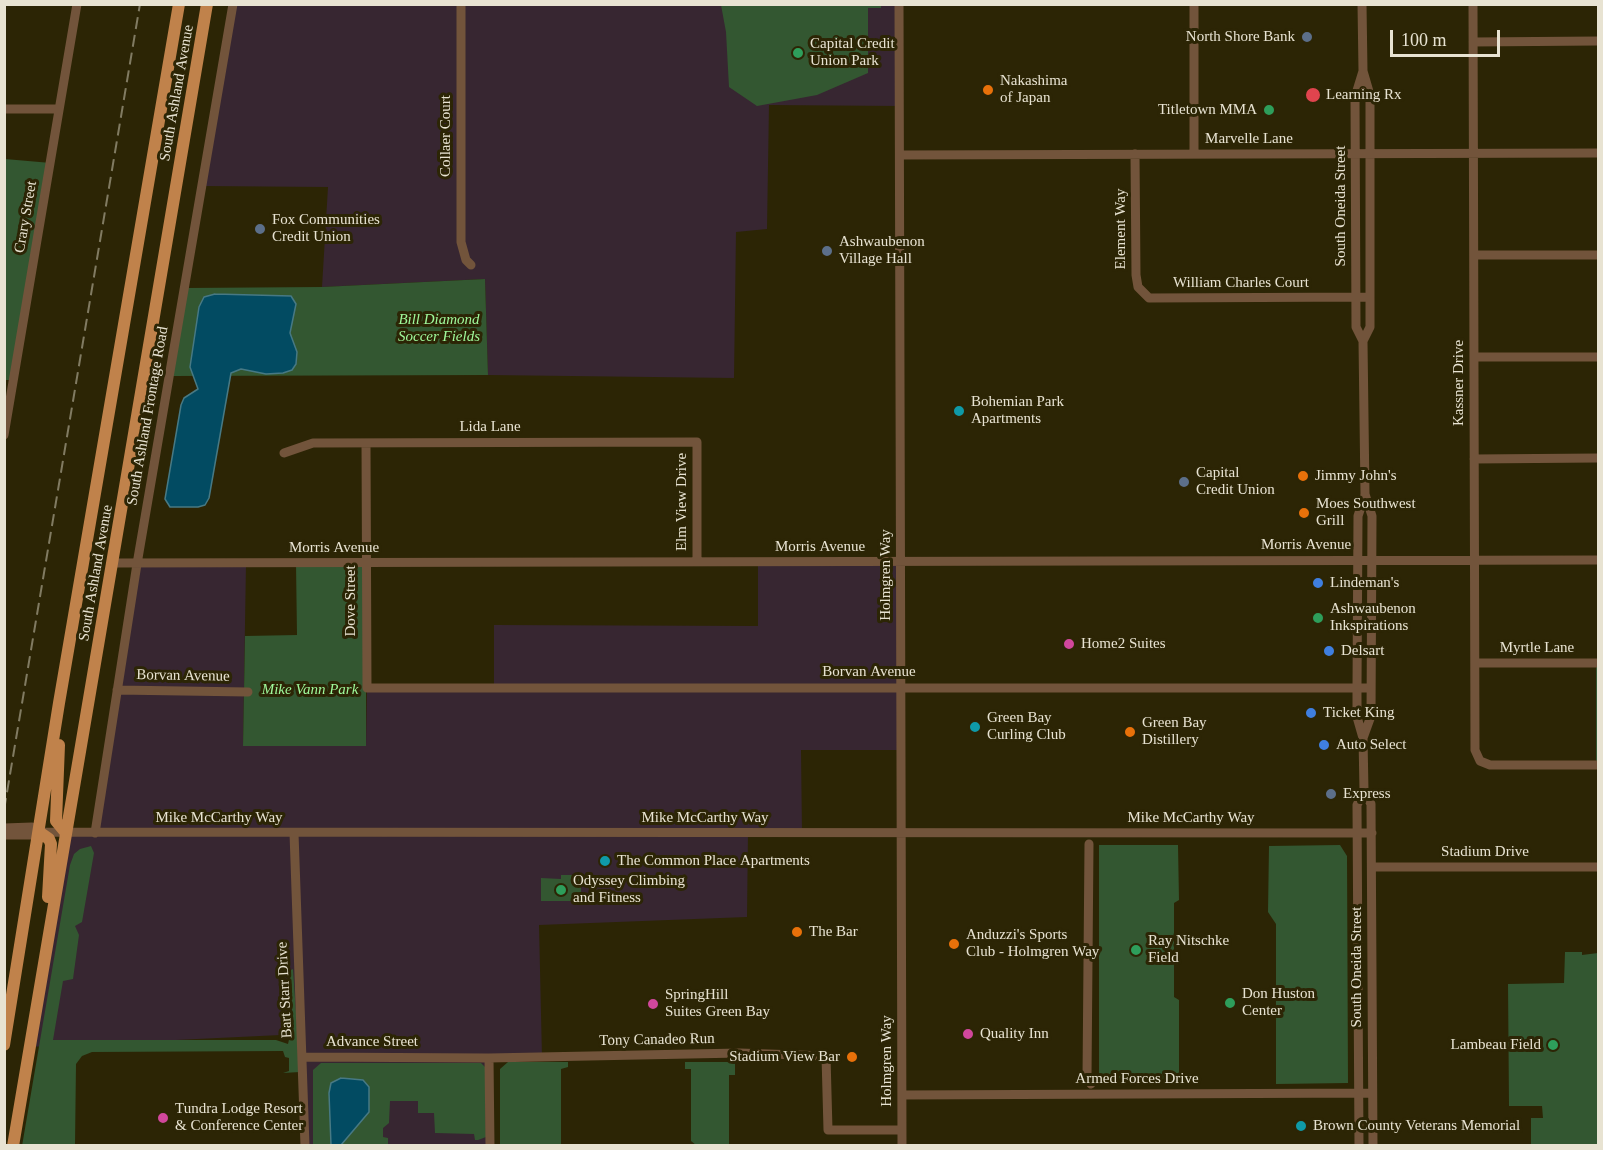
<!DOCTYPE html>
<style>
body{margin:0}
#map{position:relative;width:1603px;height:1150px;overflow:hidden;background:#2c2505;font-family:"Times New Roman",serif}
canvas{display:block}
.frame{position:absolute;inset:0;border:6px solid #e8e3d2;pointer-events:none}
.scale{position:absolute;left:1390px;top:30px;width:110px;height:27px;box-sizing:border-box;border:3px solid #e8e3d2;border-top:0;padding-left:8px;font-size:18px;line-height:21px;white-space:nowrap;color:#e8e3d2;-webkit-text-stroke:4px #2c2505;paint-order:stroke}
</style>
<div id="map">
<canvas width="1603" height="1150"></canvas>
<div class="frame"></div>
<div class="scale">100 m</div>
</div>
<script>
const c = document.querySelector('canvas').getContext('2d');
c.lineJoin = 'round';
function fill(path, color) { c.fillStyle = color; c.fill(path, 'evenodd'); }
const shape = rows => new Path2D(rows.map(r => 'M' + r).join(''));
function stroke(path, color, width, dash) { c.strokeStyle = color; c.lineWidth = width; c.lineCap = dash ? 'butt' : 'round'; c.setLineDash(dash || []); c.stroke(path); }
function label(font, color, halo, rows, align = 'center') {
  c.font = font + ' "Times New Roman",serif'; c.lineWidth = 6; c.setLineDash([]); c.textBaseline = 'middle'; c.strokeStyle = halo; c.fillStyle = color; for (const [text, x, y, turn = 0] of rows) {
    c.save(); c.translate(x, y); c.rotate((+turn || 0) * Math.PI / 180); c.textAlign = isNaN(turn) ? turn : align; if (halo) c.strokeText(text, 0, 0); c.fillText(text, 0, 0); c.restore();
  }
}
const industrial = shape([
 [233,5,899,5,900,106,769,105,767,229,736,232,734,378,488,375,485,279,322,287,328,187,202,186],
 [758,562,901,562,901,750,801,750,802,833,748,833,747,917,539,925,542,1057,490,1058,490,1145,304,1145,302,1034,29,1047,66,833,95,833,137,564,246,564,243,746,366,745,367,688,494,687,494,625,758,626]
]);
const green = shape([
 [721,5,881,5,881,8,868,8,868,73,817,95,757,106,729,87,726,32],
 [5,159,51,163,14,380,5,380],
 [485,279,488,375,170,376,185,288,322,287],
 [366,563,366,746,243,746,245,636,297,635,296,564],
 [1596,663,1598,663,1598,765,1596,765],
 [1099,845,1178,845,1179,900,1174,903,1174,997,1179,1000,1179,1079,1099,1078],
 [1340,845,1347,856,1348,1083,1276,1084,1276,924,1268,912,1269,846],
 [91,846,94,853,82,922,75,926,79,935,73,979,63,981,53,1040,276,1040,288,1044,293,1022,289,971,293,969,300,1072,283,1073,289,1071,289,1058,285,1057,283,1051,92,1052,82,1056,76,1064,75,1145,22,1146,70,865,74,854,80,849],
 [561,875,581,875,581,901,541,901,541,878,561,879],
 [1565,952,1582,952,1582,955,1598,953,1598,1145,1531,1145,1531,1118,1543,1118,1542,1106,1509,1106,1508,984,1564,983],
 [508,1062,568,1062,568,1067,561,1069,561,1145,500,1145,500,1069],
 [685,1062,734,1062,735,1064,735,1075,729,1075,729,1145,696,1145,691,1141,691,1069,685,1069],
 [321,1063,481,1063,485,1067,486,1137,478,1140,475,1140,474,1134,435,1133,434,1113,418,1113,418,1101,390,1101,389,1123,383,1128,383,1137,388,1138,388,1145,313,1145,313,1070]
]);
const water = shape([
 [215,294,291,296,296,304,290,333,297,352,296,364,292,370,283,373,266,374,241,369,231,373,209,498,205,505,198,507,170,507,165,499,181,405,184,398,198,389,190,367,199,307,204,297,215,294],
 [341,1078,363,1080,369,1087,369,1112,341,1145,331,1145,329,1093,331,1083,341,1078]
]);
const minor = shape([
 [461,4,461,242,466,260,471,265],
 [899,4,902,1146],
 [1194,4,1194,154],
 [1362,4,1363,71,1370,95,1370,327,1363,341],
 [1473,4,1475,750,1480,761,1490,765,1598,765],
 [1473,42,1598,41],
 [1363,71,1355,97,1356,327,1363,341,1365,494,1372,516,1371,716,1363,738],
 [4,109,59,109],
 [1135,154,1136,275,1138,287,1149,298,1370,297],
 [900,155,1598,153],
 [1474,255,1598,255],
 [1474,357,1598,357],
 [4,435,77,4],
 [366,443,367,688,1371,688],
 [284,453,313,443,697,442,697,562],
 [1474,459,1598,458],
 [1365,495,1358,516,1357,687,1357,717,1363,738,1364,791,1371,804,1373,1146],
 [113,563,1598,560],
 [1475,663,1598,663],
 [117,690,248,692],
 [4,828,32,827,39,832],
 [95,833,137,564,233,4],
 [294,833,305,1146],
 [4,835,30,835,39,832,1372,833],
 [1089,844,1087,1077,1090,1078,1091,1084],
 [1372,867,1598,867],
 [303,1057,489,1058,740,1053,826,1056,828,1130,902,1130],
 [489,1058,490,1146],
 [902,1095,1372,1093],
 [1359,1146,1357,805,1364,791]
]);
const major = shape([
 [59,745,56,821,66,833],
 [39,832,49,839,51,844,48,897],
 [4,1045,59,703,179,4],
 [13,1146,207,4]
]);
const rail = shape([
 [4,810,140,4]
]);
const markers = [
 [1307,37,6,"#5c6f8a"],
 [798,53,6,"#2e9e5b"],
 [988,90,6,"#e8710a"],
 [1313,95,8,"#e0444e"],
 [1269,110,6,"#2e9e5b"],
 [260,229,6,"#5c6f8a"],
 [827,251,6,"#5c6f8a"],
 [959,411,6,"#0f9aa8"],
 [1303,476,6,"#e8710a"],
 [1184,482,6,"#5c6f8a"],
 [1304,513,6,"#e8710a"],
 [1318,583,6,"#3f7fe0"],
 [1318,618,6,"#2e9e5b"],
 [1069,644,6,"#d1479c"],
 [1329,651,6,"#3f7fe0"],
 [1311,713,6,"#3f7fe0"],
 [975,727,6,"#0f9aa8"],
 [1130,732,6,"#e8710a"],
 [1324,745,6,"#3f7fe0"],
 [1331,794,6,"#5c6f8a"],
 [605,861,6,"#0f9aa8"],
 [561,890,6,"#2e9e5b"],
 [797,932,6,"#e8710a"],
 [954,944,6,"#e8710a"],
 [1136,950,6,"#2e9e5b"],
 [1230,1003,6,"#2e9e5b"],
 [653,1004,6,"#d1479c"],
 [968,1034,6,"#d1479c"],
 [1553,1045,6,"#2e9e5b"],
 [852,1057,6,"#e8710a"],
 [163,1118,6,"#d1479c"],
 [1301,1126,6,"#0f9aa8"]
];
const poiNames = [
 ["North Shore Bank",1295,37,"right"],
 ["Capital Credit",810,44],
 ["Union Park",810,61],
 ["Nakashima",1000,81],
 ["of Japan",1000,98],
 ["Learning Rx",1326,95],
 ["Titletown MMA",1257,110,"right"],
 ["Fox Communities",272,220],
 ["Credit Union",272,237],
 ["Ashwaubenon",839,242],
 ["Village Hall",839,259],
 ["Bohemian Park",971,402],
 ["Apartments",971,419],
 ["Capital",1196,473],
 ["Credit Union",1196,490],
 ["Jimmy John's",1315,476],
 ["Moes Southwest",1316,504],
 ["Grill",1316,521],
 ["Lindeman's",1330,583],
 ["Ashwaubenon",1330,609],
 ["Inkspirations",1330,626],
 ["Home2 Suites",1081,644],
 ["Delsart",1341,651],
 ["Ticket King",1323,713],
 ["Green Bay",987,718],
 ["Curling Club",987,735],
 ["Green Bay",1142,723],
 ["Distillery",1142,740],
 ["Auto Select",1336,745],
 ["Express",1343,794],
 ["The Common Place Apartments",617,861],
 ["Odyssey Climbing",573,881],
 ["and Fitness",573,898],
 ["The Bar",809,932],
 ["Anduzzi's Sports",966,935],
 ["Club - Holmgren Way",966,952],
 ["Ray Nitschke",1148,941],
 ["Field",1148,958],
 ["Don Huston",1242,994],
 ["Center",1242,1011],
 ["SpringHill",665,995],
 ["Suites Green Bay",665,1012],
 ["Quality Inn",980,1034],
 ["Lambeau Field",1541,1045,"right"],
 ["Stadium View Bar",840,1057,"right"],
 ["Tundra Lodge Resort",175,1109],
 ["& Conference Center",175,1126],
 ["Brown County Veterans Memorial",1313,1126]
];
const streetNames = [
 ["South Ashland Avenue",177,93,-80],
 ["Collaer Court",446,136,-90],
 ["Marvelle Lane",1249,139],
 ["South Oneida Street",1341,206,-90],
 ["Crary Street",26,217,-80],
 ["Element Way",1121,229,-90],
 ["William Charles Court",1241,283],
 ["Kassner Drive",1459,383,-90],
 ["South Ashland Frontage Road",148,416,-80],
 ["Lida Lane",490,427],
 ["Elm View Drive",682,502,-90],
 ["Morris Avenue",1306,545],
 ["Morris Avenue",820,547],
 ["Morris Avenue",334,548],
 ["South Ashland Avenue",96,573,-80],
 ["Holmgren Way",886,575,-90],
 ["Dove Street",351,601,-90],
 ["Myrtle Lane",1537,648],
 ["Borvan Avenue",869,672],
 ["Borvan Avenue",183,676,1],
 ["Mike McCarthy Way",219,818],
 ["Mike McCarthy Way",705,818],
 ["Mike McCarthy Way",1191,818],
 ["Stadium Drive",1485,852],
 ["South Oneida Street",1357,967,-90],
 ["Bart Starr Drive",285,990,-93],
 ["Tony Canadeo Run",657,1040,-1],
 ["Advance Street",372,1042],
 ["Holmgren Way",887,1061,-90],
 ["Armed Forces Drive",1137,1079]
];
const parkNames = [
 ["Bill Diamond",439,320],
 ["Soccer Fields",439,337],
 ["Mike Vann Park",310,690]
];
fill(industrial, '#372631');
fill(green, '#335731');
fill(water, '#024b62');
stroke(water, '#477984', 1.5);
stroke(minor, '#72543b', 9);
stroke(major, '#c0824b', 12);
stroke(rail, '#817b62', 2, [12, 6]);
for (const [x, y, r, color] of markers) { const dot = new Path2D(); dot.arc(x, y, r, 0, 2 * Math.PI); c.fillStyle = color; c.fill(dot); stroke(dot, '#2c2505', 2); }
label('15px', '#e8e3d2', '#2c2505', poiNames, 'left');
label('15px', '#e8e3d2', '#2c2505', streetNames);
label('italic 15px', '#9ff99b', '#2c2505', parkNames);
</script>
